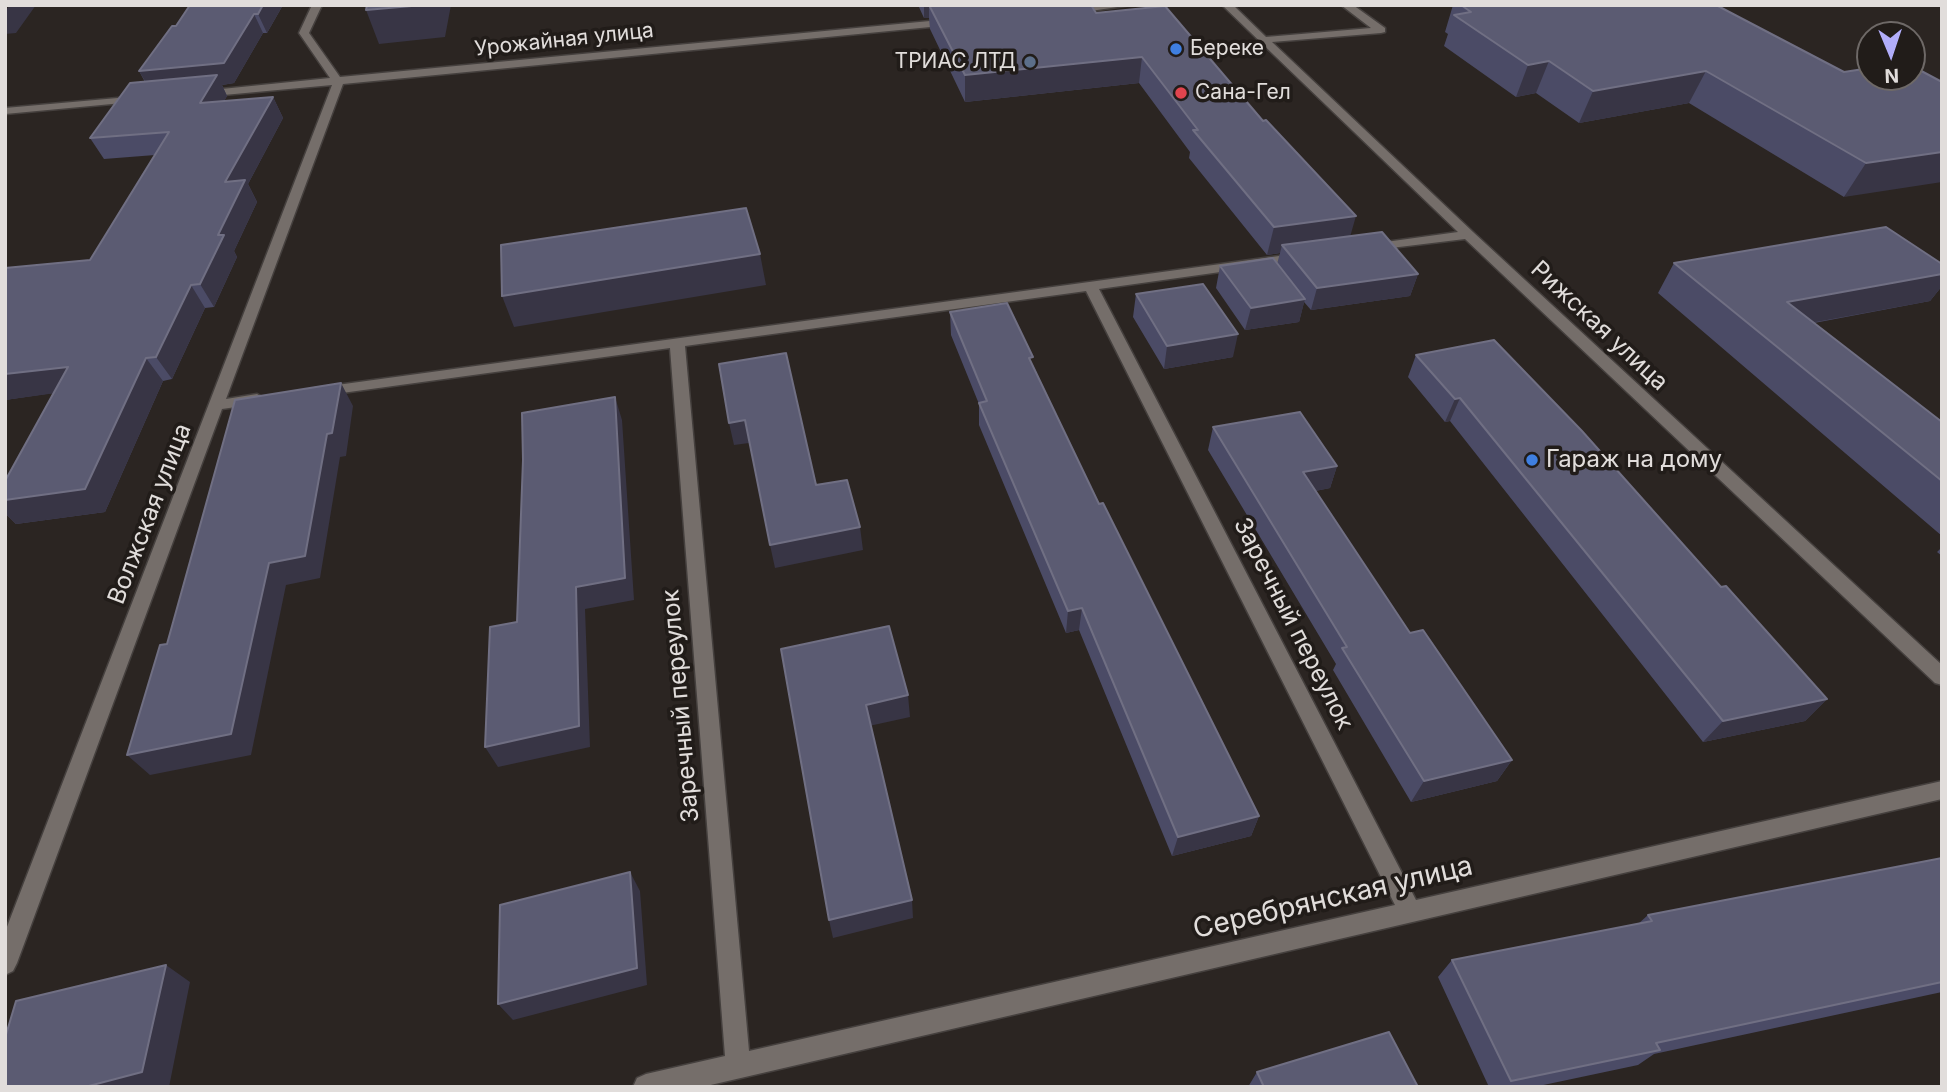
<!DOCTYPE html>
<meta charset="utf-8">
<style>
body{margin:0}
#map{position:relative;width:1947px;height:1092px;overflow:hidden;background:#2b2522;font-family:Inter,sans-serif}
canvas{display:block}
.frame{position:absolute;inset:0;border:7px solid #e1dddb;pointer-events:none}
.north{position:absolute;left:1856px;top:21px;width:70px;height:70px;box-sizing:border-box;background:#211c19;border:2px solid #6e6967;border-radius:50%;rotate:178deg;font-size:19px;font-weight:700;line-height:28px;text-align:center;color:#e1dddb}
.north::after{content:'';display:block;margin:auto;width:24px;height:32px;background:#b1adfa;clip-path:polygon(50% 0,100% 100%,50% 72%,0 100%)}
</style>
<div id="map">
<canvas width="1947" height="1092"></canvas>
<div class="frame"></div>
<div class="north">N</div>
</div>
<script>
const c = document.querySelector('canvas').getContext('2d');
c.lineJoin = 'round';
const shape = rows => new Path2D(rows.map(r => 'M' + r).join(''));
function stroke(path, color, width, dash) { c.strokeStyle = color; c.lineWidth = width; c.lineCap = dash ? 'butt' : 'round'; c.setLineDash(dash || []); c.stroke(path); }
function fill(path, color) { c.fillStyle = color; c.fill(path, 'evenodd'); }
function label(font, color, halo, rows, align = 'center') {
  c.font = font + ' Inter,sans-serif'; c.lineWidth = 7; c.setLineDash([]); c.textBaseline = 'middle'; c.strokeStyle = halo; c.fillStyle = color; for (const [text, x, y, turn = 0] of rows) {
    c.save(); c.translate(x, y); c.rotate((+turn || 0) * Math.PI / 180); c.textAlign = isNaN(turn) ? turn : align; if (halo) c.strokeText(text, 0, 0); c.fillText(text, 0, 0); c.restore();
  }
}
const minor = shape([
 [312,5,322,5,309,33,340,77,951,19,956,22,951,25,343,84,226,399,257,394,265,399,257,404,222,409,17,963,13,971,5,975,5,932,332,85,202,97,197,94,202,91,330,78,299,33,312,5],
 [1096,5,1131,5,1070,14,1065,11,1096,5],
 [1222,5,1233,5,1266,37,1371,28,1341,5,1353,5,1385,28,1385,32,1381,33,1272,42,1473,232,1942,665,1942,685,1935,683,1465,239,1366,251,1366,245,1371,244,1458,232,1222,5],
 [140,96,144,97,144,101,5,114,5,108,140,96],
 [1301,253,1306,254,1306,260,1099,289,1416,900,1942,781,1942,799,702,1087,633,1087,637,1078,646,1074,725,1056,670,348,320,396,315,394,312,391,315,388,1301,253],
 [1086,291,1395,905,749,1051,685,346,1086,291]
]);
const wall = shape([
 [190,5,283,5,267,33,263,33,234,83,222,85,227,96,224,101,273,97,283,118,248,184,257,202,234,251,237,257,214,307,205,308,172,379,163,381,105,512,16,524,5,513,5,481,53,393,5,400,5,268,90,260,155,155,104,159,90,138,145,82,139,71,176,26],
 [918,5,1091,5,1096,13,1350,236,1418,274,1410,296,1311,310,1304,302,1299,322,1245,330,1216,288,1220,266,1277,264,1280,253,1267,255,1189,158,1190,152,1139,83,965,102,930,29,929,18,924,18],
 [1453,5,1716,5,1844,72,1942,82,1844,197,1689,103,1579,123,1536,93,1516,97,1444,46,1448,34,1445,32],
 [1674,263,1942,264,1942,286,1930,301,1814,323,1942,422,1942,536,1658,293],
 [1136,294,1233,357,1164,369,1133,317],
 [950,312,1033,365,1099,504,1259,816,1251,836,1172,856,1079,630,1066,633,979,425,979,404,951,335],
 [1416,355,1721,587,1827,699,1805,721,1703,742,1450,421,1445,422,1408,377],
 [1213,427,1337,466,1330,488,1315,491,1410,633,1512,760,1497,781,1411,802,1333,670,1336,664,1208,450],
 [1942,547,1942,556,1937,552],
 [1942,858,1942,992,1654,1054,1638,1065,1534,1087,1489,1087,1438,977,1452,960,1638,924,1648,915],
 [1257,1072,1418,1087,1248,1087]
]);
const shadedWall = shape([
 [10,5,36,5,16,33,5,34,5,11],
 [263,5,283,5,267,33,258,14],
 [423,5,451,5,445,37,379,44,366,10],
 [924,5,929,5,929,18,924,18],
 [254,14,263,33,234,83,222,85,227,96,211,124,151,91,139,71],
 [1142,57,1139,83,965,102,965,75],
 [1549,61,1536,93,1516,97,1528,65],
 [1706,71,1689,103,1579,123,1593,91],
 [273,97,283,118,248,184,257,202,234,251,237,257,214,307,200,284,218,235,225,182],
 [1942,152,1942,182,1844,197,1866,163],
 [1356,216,1348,244,1282,245,1280,253,1267,255,1274,227],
 [760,254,766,285,514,327,502,296],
 [1418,274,1410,296,1311,310,1317,288],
 [1942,274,1942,286,1930,301,1767,331,1787,302],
 [191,285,205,308,172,379,156,357],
 [1305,299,1299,322,1245,330,1251,308],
 [1238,334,1233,357,1164,369,1167,346],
 [146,358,163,381,105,512,16,524,5,513,5,500],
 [68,367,85,389,5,400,5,374],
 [341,383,353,406,346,456,340,457,320,578,286,585,251,755,150,775,127,755,269,563,327,434],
 [615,397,622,420,634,600,585,609,590,747,498,767,485,747],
 [1460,398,1450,421,1445,422,1455,399],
 [745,420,749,443,734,445,729,423],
 [1337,466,1330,488,1296,495,1303,472],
 [860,527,863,550,775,568,770,545],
 [1082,608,1079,630,1066,633,1068,611],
 [908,695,910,717,869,726,866,705],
 [1827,699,1805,721,1703,742,1723,721],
 [1512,760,1497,781,1411,802,1424,781],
 [1259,816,1251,836,1172,856,1178,837],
 [630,872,640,891,647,985,513,1020,498,1004],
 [912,900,913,918,833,938,829,920],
 [166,965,190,982,169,1087,85,1087]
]);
const building = shape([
 [190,5,263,5,258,14,254,14,224,63,139,71,172,26,176,26,190,5],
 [367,5,423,5,366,10,367,5],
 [929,5,1091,5,1096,13,1165,6,1263,121,1266,120,1356,216,1274,227,1193,130,1198,130,1142,57,965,75,929,5],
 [1461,5,1716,5,1844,72,1870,68,1870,77,1912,77,1912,66,1942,82,1942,152,1866,163,1706,71,1593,91,1549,61,1528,65,1454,15,1471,12,1461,5],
 [217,75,200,103,273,97,225,182,245,180,218,235,224,235,200,284,191,285,156,357,146,358,85,489,5,500,5,481,68,367,5,374,5,268,90,260,169,132,90,138,130,83,217,75],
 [746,208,760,254,502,296,501,245,746,208],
 [1886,227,1942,264,1942,274,1787,302,1942,422,1942,481,1674,263,1886,227],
 [1382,232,1418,274,1317,288,1282,245,1382,232],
 [1273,258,1305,299,1251,308,1220,266,1273,258],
 [1203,284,1238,334,1167,346,1136,294,1203,284],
 [1007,303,1033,357,1029,358,1099,504,1103,503,1259,816,1178,837,1082,608,1068,611,979,403,987,401,950,312,1007,303],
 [1494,340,1582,431,1721,587,1726,586,1827,699,1723,721,1460,398,1455,399,1416,355,1494,340],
 [786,353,816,485,847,480,860,527,770,545,745,420,729,423,719,364,786,353],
 [341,383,332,433,327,434,305,556,269,563,231,734,127,755,160,645,167,644,235,400,341,383],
 [615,397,625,578,576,587,579,726,485,747,490,627,517,622,523,460,522,413,615,397],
 [1300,412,1337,466,1303,472,1410,633,1423,630,1512,760,1424,781,1342,648,1347,647,1213,427,1300,412],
 [889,626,908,695,866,705,912,900,829,920,781,649,889,626],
 [1942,858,1942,982,1656,1043,1660,1050,1511,1081,1452,960,1652,921,1648,915,1942,858],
 [630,872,637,968,498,1004,500,905,630,872],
 [166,965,142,1072,85,1087,5,1087,5,1038,16,1001,166,965],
 [1389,1032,1418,1087,1264,1087,1257,1072,1389,1032]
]);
const markers = [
 [1176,49,7,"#3f7fe0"],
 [1030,62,7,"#5c6f8a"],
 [1181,93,7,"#e0444e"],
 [1532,460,7,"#3f7fe0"]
];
const farStreetnames = [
 ["Урожайная улица",564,40,-6]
];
const farPoinames = [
 ["Береке",1190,49],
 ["ТРИАС ЛТД",1016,62,"right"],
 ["Сана-Гел",1195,93]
];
const streetNames = [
 ["Рижская улица",1599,326,43],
 ["Волжская улица",150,514,-69],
 ["Заречный переулок",1293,624,63],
 ["Заречный переулок",681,706,-95]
];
const poiNames = [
 ["Гараж на дому",1546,460]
];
const nearStreetnames = [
 ["Серебрянская улица",1333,898,-13]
];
stroke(minor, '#45403e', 3);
fill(minor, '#756e6a');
fill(wall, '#4b4b66');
fill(shadedWall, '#383545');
fill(building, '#5b5b72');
stroke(building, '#706f83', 2);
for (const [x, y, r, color] of markers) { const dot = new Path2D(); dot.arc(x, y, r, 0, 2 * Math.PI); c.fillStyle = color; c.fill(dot); stroke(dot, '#211c19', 2.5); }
label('21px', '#e1dddb', '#211c19', farStreetnames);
label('21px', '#e1dddb', '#211c19', farPoinames, 'left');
label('24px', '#e1dddb', '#211c19', streetNames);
label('24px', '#e1dddb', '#211c19', poiNames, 'left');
label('28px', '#e1dddb', '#211c19', nearStreetnames);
</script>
